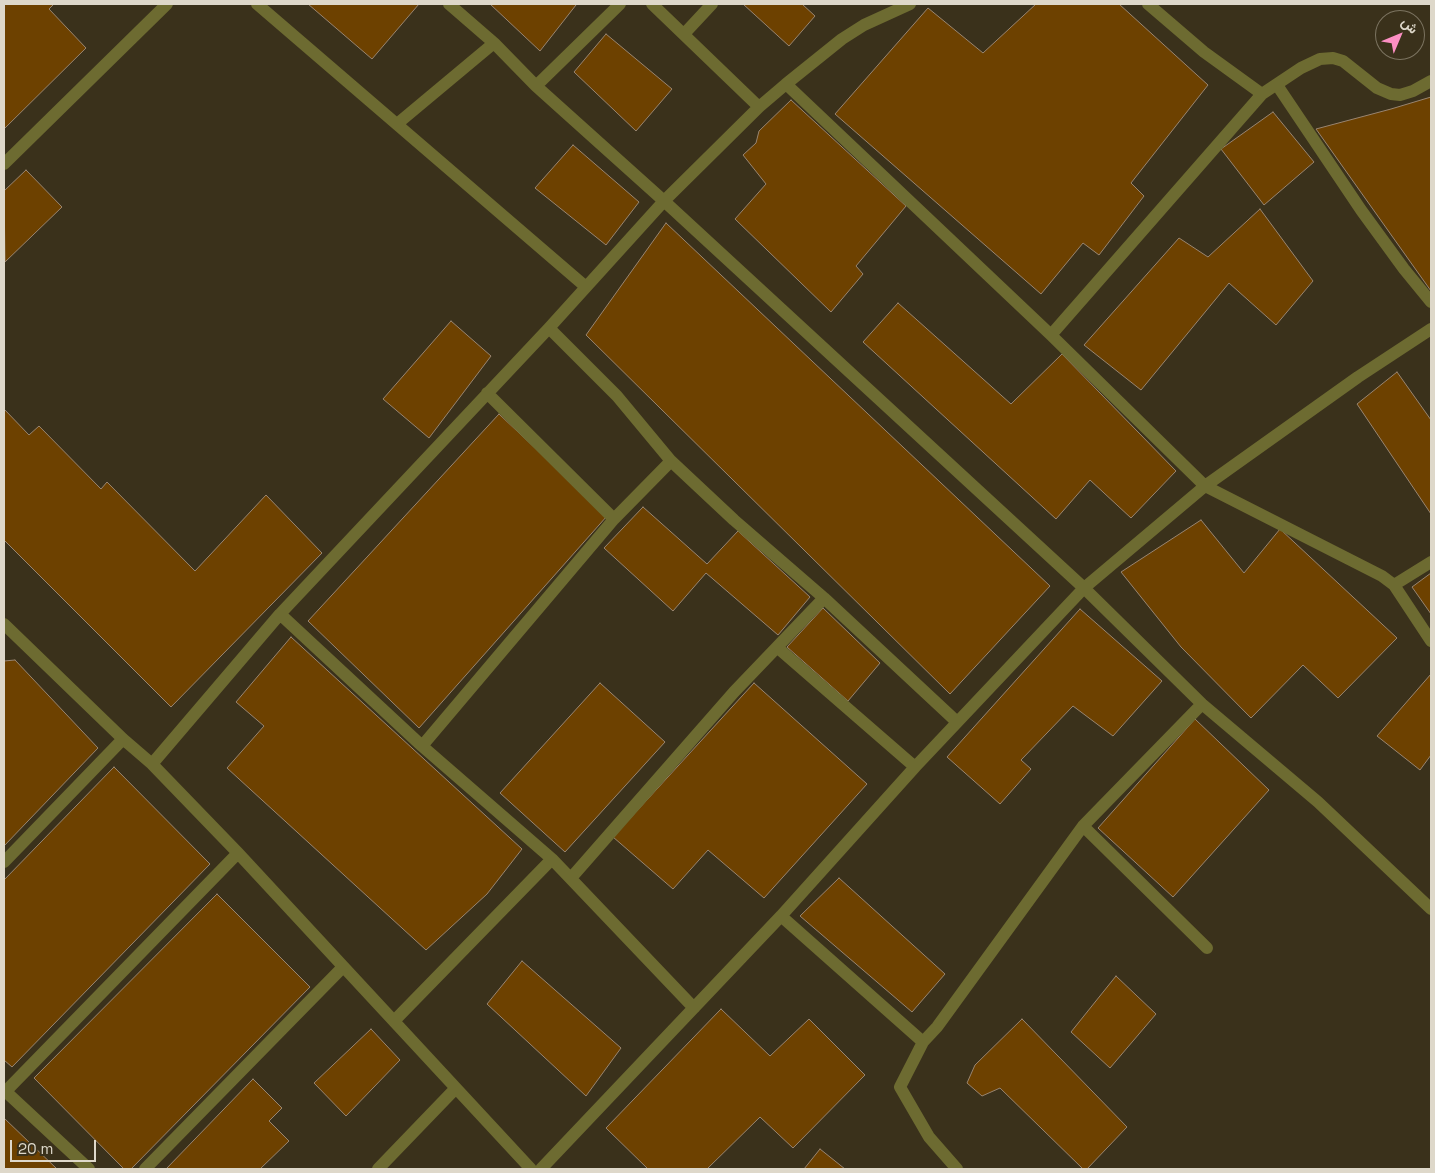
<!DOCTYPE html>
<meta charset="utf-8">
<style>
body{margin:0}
#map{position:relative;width:1435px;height:1173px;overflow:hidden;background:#3a311b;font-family:"Space Grotesk",Vazirmatn,sans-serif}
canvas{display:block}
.frame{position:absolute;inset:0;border:5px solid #ded8ca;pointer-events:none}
.north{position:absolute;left:1375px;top:10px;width:50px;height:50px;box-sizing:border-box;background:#3a311b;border:1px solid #7c7461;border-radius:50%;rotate:45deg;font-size:14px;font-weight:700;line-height:20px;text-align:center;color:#ded8ca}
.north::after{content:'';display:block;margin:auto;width:18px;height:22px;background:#fc8fc3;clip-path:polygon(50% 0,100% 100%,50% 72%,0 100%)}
.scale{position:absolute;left:10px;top:1140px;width:86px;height:22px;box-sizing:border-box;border:2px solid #ded8ca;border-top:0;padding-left:6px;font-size:15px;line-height:18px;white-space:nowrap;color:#ded8ca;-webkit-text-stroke:4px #3a311b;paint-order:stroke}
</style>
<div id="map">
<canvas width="1435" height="1173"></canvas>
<div class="frame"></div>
<div class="north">ش</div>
<div class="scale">20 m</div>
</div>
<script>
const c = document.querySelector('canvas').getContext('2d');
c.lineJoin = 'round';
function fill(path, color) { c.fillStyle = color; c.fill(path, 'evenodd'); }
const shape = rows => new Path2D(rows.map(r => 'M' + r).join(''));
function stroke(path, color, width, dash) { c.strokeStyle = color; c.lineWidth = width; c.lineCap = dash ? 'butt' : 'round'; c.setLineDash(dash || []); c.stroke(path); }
const building = shape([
 [4,4,54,4,49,9,86,48,4,129,4,4],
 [308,4,419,4,372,59,308,4],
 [490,4,574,4,576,5,540,51,490,4],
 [743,4,802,4,815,16,789,46,743,4],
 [1036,4,1119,4,1208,85,1131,183,1144,196,1099,255,1083,243,1041,294,835,114,928,8,983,53,1036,4],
 [606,34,672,89,636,131,574,72,606,34],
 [1431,97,1431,291,1316,129,1391,109,1431,97],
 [791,100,906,206,856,266,863,274,831,312,735,219,766,184,743,155,756,143,759,131,791,100],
 [1273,112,1314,162,1264,205,1221,149,1273,112],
 [573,145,639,202,606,245,535,188,573,145],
 [26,170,62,207,5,262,4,191,26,170],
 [1260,209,1313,281,1276,325,1229,283,1141,390,1084,345,1179,238,1208,257,1260,209],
 [666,223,1050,586,950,694,586,335,666,223],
 [898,303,1011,404,1062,354,1176,471,1131,518,1090,480,1056,519,863,342,898,303],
 [451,321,491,356,429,438,383,399,451,321],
 [1397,372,1431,420,1431,514,1357,404,1397,372],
 [4,409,29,435,39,426,101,489,107,482,195,571,266,495,322,553,171,707,4,540,4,409],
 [499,414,607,516,419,728,308,621,499,414],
 [643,507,707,564,738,531,810,597,778,635,706,573,673,611,604,548,643,507],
 [1201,520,1244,573,1280,529,1397,638,1338,698,1303,665,1251,718,1181,647,1121,572,1201,520],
 [1431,573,1431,614,1412,587,1431,573],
 [823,608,880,663,848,701,787,647,823,608],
 [1080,609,1162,681,1113,736,1073,706,1021,760,1031,769,1000,804,947,757,1080,609],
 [291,637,522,849,487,894,426,950,227,768,264,726,236,702,291,637],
 [15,660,98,748,4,846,4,661,15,660],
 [1431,674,1431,755,1420,770,1377,736,1431,674],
 [600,683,665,742,565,852,500,793,600,683],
 [754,683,867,784,764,898,708,850,673,889,613,837,754,683],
 [1195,719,1269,790,1173,897,1098,828,1195,719],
 [114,767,210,864,12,1067,4,1060,4,880,114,767],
 [839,878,945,974,912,1012,800,916,839,878],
 [217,894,310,987,131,1169,124,1169,34,1078,217,894],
 [522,961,621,1048,586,1096,487,1004,522,961],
 [1116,976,1156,1014,1110,1068,1071,1032,1116,976],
 [721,1009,770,1056,809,1019,865,1075,793,1148,760,1117,707,1169,648,1169,606,1128,721,1009],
 [1022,1019,1127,1127,1087,1169,1083,1169,1000,1088,982,1096,967,1083,975,1065,1022,1019],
 [371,1029,400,1060,346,1116,314,1083,371,1029],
 [253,1079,282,1108,269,1121,289,1141,260,1169,166,1169,253,1079],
 [4,1118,57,1169,4,1169,4,1118],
 [820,1149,845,1169,804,1169,820,1149]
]);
const minor = shape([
 [257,4,586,287],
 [449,4,494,43,536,86,664,201,1084,588,1202,704,1318,802,1431,909],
 [652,4,759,107],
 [1148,4,1204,52,1262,94],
 [684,34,712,4],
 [786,84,1051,335,1205,486,1382,576,1394,585,1431,641],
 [1277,85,1361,210,1404,269,1431,302],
 [536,86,620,4],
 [397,124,494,43],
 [4,164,167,4],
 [549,328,617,396,671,461,734,520,824,598,957,722],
 [1051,335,1262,94,1301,68,1320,59,1333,58,1343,61,1377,88,1391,94,1400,95,1413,91,1431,81],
 [487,393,614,519],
 [1394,585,1431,562],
 [280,614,422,746,552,859,694,1008],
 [4,624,123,739,152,764,238,853,531,1169],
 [778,648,915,767],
 [422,746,614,519,671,461],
 [152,764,280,614,549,328,664,201,759,107,786,84,842,39,864,25,910,4],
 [1083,826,1207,948],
 [4,862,123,739],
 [571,878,734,692,824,598],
 [781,916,923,1042],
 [394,1021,552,859],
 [4,1090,89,1169],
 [5,1092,238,853],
 [145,1169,343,967],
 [378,1169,456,1088],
 [541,1169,781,916,915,767,1084,588,1205,486,1358,377,1431,329],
 [957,1169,929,1137,900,1087,923,1042,937,1027,1083,826,1202,704]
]);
fill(building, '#6d4100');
stroke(building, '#998570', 1);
stroke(minor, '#6d6b31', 12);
</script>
